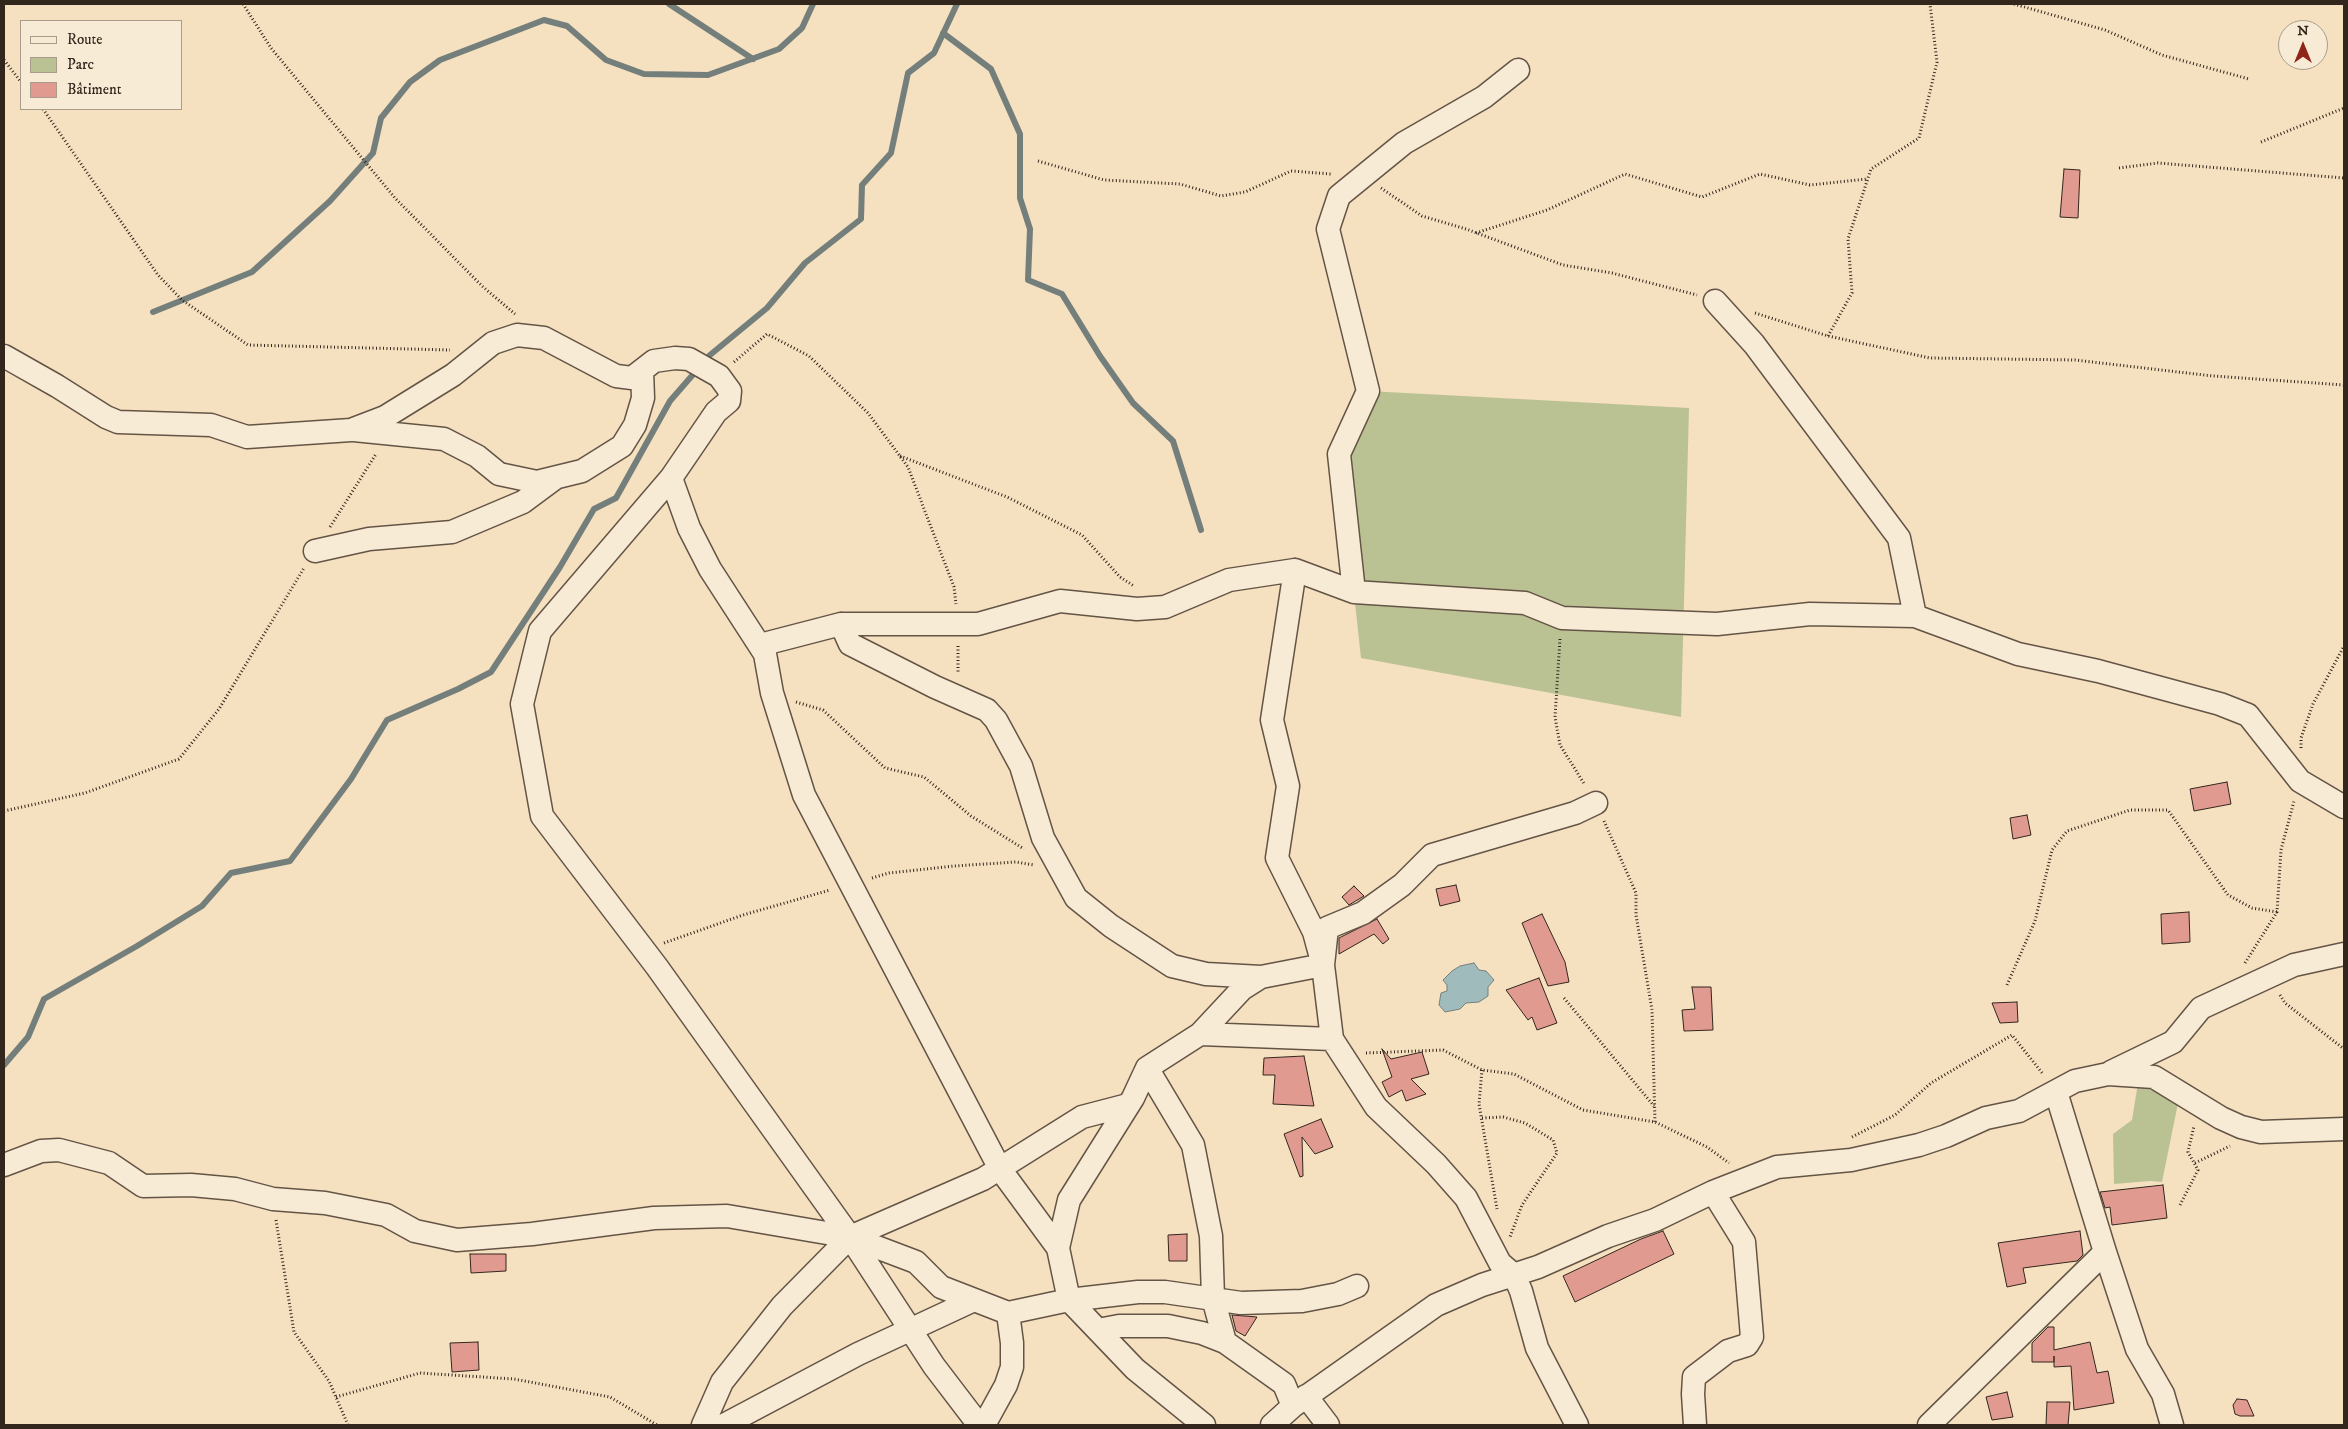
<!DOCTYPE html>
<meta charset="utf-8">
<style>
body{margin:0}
#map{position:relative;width:2348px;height:1429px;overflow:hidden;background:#f5e0c0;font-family:"IM FELL DW Pica",serif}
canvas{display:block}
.frame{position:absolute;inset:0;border:5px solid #33261d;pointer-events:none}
.legend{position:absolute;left:20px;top:20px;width:162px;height:90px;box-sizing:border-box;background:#f8ebd6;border:1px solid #a99c8c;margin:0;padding:6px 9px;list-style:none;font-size:15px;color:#33261d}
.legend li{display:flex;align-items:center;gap:10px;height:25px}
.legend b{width:25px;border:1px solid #a99c8c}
.north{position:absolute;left:2278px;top:20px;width:50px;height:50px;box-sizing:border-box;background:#f8ebd6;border:1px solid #a99c8c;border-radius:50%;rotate:0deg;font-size:14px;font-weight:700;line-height:20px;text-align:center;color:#33261d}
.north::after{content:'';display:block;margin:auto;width:18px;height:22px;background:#8f2418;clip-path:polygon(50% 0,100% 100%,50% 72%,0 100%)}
</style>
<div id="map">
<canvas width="2348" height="1429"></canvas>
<div class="frame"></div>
<ul class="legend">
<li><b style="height:6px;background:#f8ebd6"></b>Route</li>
<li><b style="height:14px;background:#bac293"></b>Parc</li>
<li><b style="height:14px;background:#e19a90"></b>Bâtiment</li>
</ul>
<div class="north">N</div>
</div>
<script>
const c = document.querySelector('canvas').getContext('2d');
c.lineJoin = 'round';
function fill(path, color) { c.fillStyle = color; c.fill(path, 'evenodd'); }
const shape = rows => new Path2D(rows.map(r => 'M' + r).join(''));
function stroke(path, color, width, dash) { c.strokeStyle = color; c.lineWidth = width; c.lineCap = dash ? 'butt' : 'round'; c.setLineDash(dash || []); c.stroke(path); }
const green = shape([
 [1368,391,1689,408,1681,717,1361,658,1339,454],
 [2138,1083,2162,1092,2178,1103,2162,1182,2150,1181,2114,1184,2113,1134,2132,1120]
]);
const water = shape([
 [1474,963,1479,970,1486,971,1494,980,1488,987,1488,996,1479,1002,1466,1003,1460,1009,1445,1012,1439,1005,1441,993,1447,991,1447,985,1443,980,1452,971,1460,966,1474,963]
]);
const stream = shape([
 [669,4,753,59],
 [943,33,991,69,1020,134,1020,198,1030,229,1028,280,1062,294,1100,356,1133,403,1173,441,1201,530],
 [153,312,252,272,330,201,373,153,381,118,410,82,440,60,544,20,567,26,606,60,644,74,708,75,779,49,802,28,813,4],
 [4,1065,28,1037,44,999,137,946,202,906,231,873,290,861,351,779,387,720,458,689,491,672,560,567,594,509,616,498,670,401,710,355,767,308,805,263,861,219,862,185,891,153,908,73,934,53,957,4]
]);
const building = shape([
 [2064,169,2080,170,2078,218,2060,217,2064,169],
 [2227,782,2231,804,2194,811,2190,789,2227,782],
 [2027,815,2031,835,2013,839,2010,818,2027,815],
 [1456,885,1460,901,1440,906,1436,889,1456,885],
 [1354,886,1364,896,1349,905,1342,897,1354,886],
 [2189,912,2190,942,2162,944,2161,914,2189,912],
 [1542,914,1565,962,1569,982,1548,986,1522,923,1542,914],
 [1377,919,1389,939,1383,944,1374,934,1339,954,1339,938,1377,919],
 [1539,978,1557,1023,1537,1030,1532,1017,1528,1020,1506,990,1539,978],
 [1692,987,1711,987,1713,1030,1684,1031,1682,1010,1695,1009,1692,987],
 [2017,1002,2018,1022,2000,1023,1992,1003,2017,1002],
 [1382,1049,1391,1059,1422,1052,1429,1074,1411,1079,1426,1094,1406,1101,1402,1090,1389,1097,1382,1082,1392,1077,1382,1049],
 [1304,1056,1314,1106,1273,1104,1275,1075,1263,1075,1264,1058,1304,1056],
 [1321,1119,1333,1147,1315,1154,1302,1137,1303,1176,1300,1177,1284,1134,1321,1119],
 [2163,1185,2167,1218,2112,1225,2110,1207,2105,1208,2100,1192,2163,1185],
 [1663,1231,1674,1254,1575,1302,1563,1276,1641,1239,1663,1231],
 [2080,1231,2083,1255,2077,1261,2023,1268,2026,1283,2007,1287,1998,1243,2080,1231],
 [1187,1234,1187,1261,1169,1261,1168,1235,1187,1234],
 [470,1254,506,1254,506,1271,471,1273,470,1254],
 [1232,1315,1257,1317,1245,1336,1236,1331,1232,1315],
 [2048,1327,2054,1327,2054,1350,2090,1342,2097,1373,2108,1371,2114,1403,2074,1410,2071,1366,2054,1367,2054,1356,2054,1362,2032,1362,2032,1343,2048,1327],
 [478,1342,479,1370,452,1372,450,1343,478,1342],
 [2007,1392,2013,1417,1992,1420,1986,1397,2007,1392],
 [2237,1399,2247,1400,2254,1416,2240,1416,2235,1414,2233,1405,2237,1399],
 [2047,1402,2070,1402,2068,1425,2046,1425,2047,1402]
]);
const path = shape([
 [243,4,271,48,395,198,482,286,515,314],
 [2014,4,2105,30,2162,55,2249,79],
 [4,60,21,82],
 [43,109,158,275,182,300,248,345,450,350],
 [2261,142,2344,108],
 [1038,161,1104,180,1180,184,1221,196,1245,192,1291,171,1331,174],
 [2119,168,2158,163,2344,178],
 [1381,188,1422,216,1466,229,1563,265,1612,273,1697,295],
 [1476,233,1547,210,1625,174,1702,197,1760,174,1810,185,1867,179],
 [1755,313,1828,336,1930,358,2075,360,2213,376,2344,385],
 [1828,336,1852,293,1848,239,1871,169,1919,138,1937,62,1930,4],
 [734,362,767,334,809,356,868,413,908,467,954,587,956,604],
 [900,456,1007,497,1082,535,1120,577,1134,586],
 [330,527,376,454],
 [1560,639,1555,717,1560,745,1585,785],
 [958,646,958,674],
 [796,702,823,710,885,768,924,777,971,816,1024,849],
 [2301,748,2301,738,2313,704,2344,646],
 [4,811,85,793,179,759,219,709,304,568],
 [1604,821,1636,893,1636,915,1652,1010,1655,1122],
 [872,878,889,873,954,866,1016,862,1034,865],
 [664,943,743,915,830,890],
 [2245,963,2277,912,2281,850,2294,801],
 [2007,985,2035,921,2052,850,2067,831,2130,810,2168,810,2228,895,2252,908,2277,912],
 [2280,995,2285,1003,2344,1049],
 [1564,998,1654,1106],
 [1366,1053,1443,1050,1482,1070,1514,1074,1583,1110,1655,1122,1707,1147,1729,1163],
 [1482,1070,1479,1104,1497,1209],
 [1482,1118,1503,1117,1525,1123,1553,1140,1557,1153,1522,1205,1510,1237],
 [1852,1137,1895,1115,1931,1083,2012,1035,2043,1074],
 [2195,1163,2230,1146],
 [2180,1205,2198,1170,2188,1152,2194,1126],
 [276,1220,294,1332,329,1381,348,1425],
 [336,1397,420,1373,514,1379,610,1397,657,1425]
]);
const minor = shape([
 [1715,301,1754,344,1899,538,1915,616],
 [4,356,57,386,106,417,118,422,211,425,247,437,351,430,385,417,453,375,493,343,517,335,544,338,616,376,632,378,654,361,675,358,689,359,719,376,730,391,729,401,716,412,671,478,689,528,710,569,765,654,772,693,804,795,1000,1169,1058,1248,1069,1300,1135,1369,1204,1425],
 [354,430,444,439,477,456,499,474,537,482,582,471,622,446,635,425,643,398,642,371],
 [671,478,540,631,522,704,542,816,657,967,850,1237,934,1366,979,1425],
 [315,551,369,539,452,532,523,502,554,479],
 [1295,570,1272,720,1288,786,1277,858,1314,932,1323,965,1332,1039,1376,1107,1436,1164,1466,1198,1500,1263,1514,1275,1521,1291,1537,1348,1577,1425],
 [1354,592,1339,454,1368,391,1328,229,1339,196,1404,143,1484,97,1518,70],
 [841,624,850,644,935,687,987,710,996,720,1021,766,1043,838,1076,898,1111,926,1172,966,1206,974,1261,977],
 [760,645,841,624,978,624,1060,601,1137,609,1165,607,1229,580,1295,570,1354,592,1525,603,1562,618,1717,624,1810,614,1915,616,2018,654,2098,671,2220,704,2248,715,2300,781,2344,807],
 [1200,1034,1332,1039],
 [1147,1068,1193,1145,1211,1236,1213,1298,1225,1342],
 [2111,1072,2173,1042,2201,1008,2294,965,2344,954],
 [4,1165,41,1151,59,1150,109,1163,143,1186,191,1185,235,1189,273,1199,325,1203,386,1215,415,1231,457,1240,532,1234,654,1218,727,1216,850,1237,916,1262,941,1287,1008,1313,1069,1300,1138,1292,1165,1292,1241,1303,1302,1301,1338,1294,1357,1286],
 [1058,1248,1069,1200,1133,1098,1147,1068,1200,1034,1242,989,1261,977,1323,965,1327,928,1363,913,1402,885,1432,855,1575,813,1596,803],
 [2105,1252,2137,1349,2163,1394,2172,1425],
 [1098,1330,1119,1326,1168,1326,1202,1333,1225,1342,1284,1384,1293,1406],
 [1306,1396,1328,1425],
 [703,1425,722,1382,782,1306,850,1237,983,1179,1082,1117,1128,1105],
 [724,1425,858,1354,974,1300],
 [984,1425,1006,1385,1012,1367,1012,1343,1008,1313],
 [1272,1425,1293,1406,1436,1305,1482,1285,1538,1267,1608,1236,1655,1220,1713,1192,1777,1167,1851,1160,1919,1145,1946,1136,1986,1118,2019,1111,2075,1081,2108,1074,2154,1077,2221,1118,2241,1127,2261,1132,2344,1129],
 [1695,1425,1693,1394,1694,1377,1728,1351,1747,1345,1752,1337,1744,1242,1713,1192],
 [1929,1425,2105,1252,2056,1092]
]);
fill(green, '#bac293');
fill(water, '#a0bbbc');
stroke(water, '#747f7c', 1);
stroke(stream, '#747f7c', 6);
fill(building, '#e19a90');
stroke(building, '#33261d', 1);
stroke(minor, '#645446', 25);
stroke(path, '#33261d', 3, [1, 2.5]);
stroke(minor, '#f8ebd6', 22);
</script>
